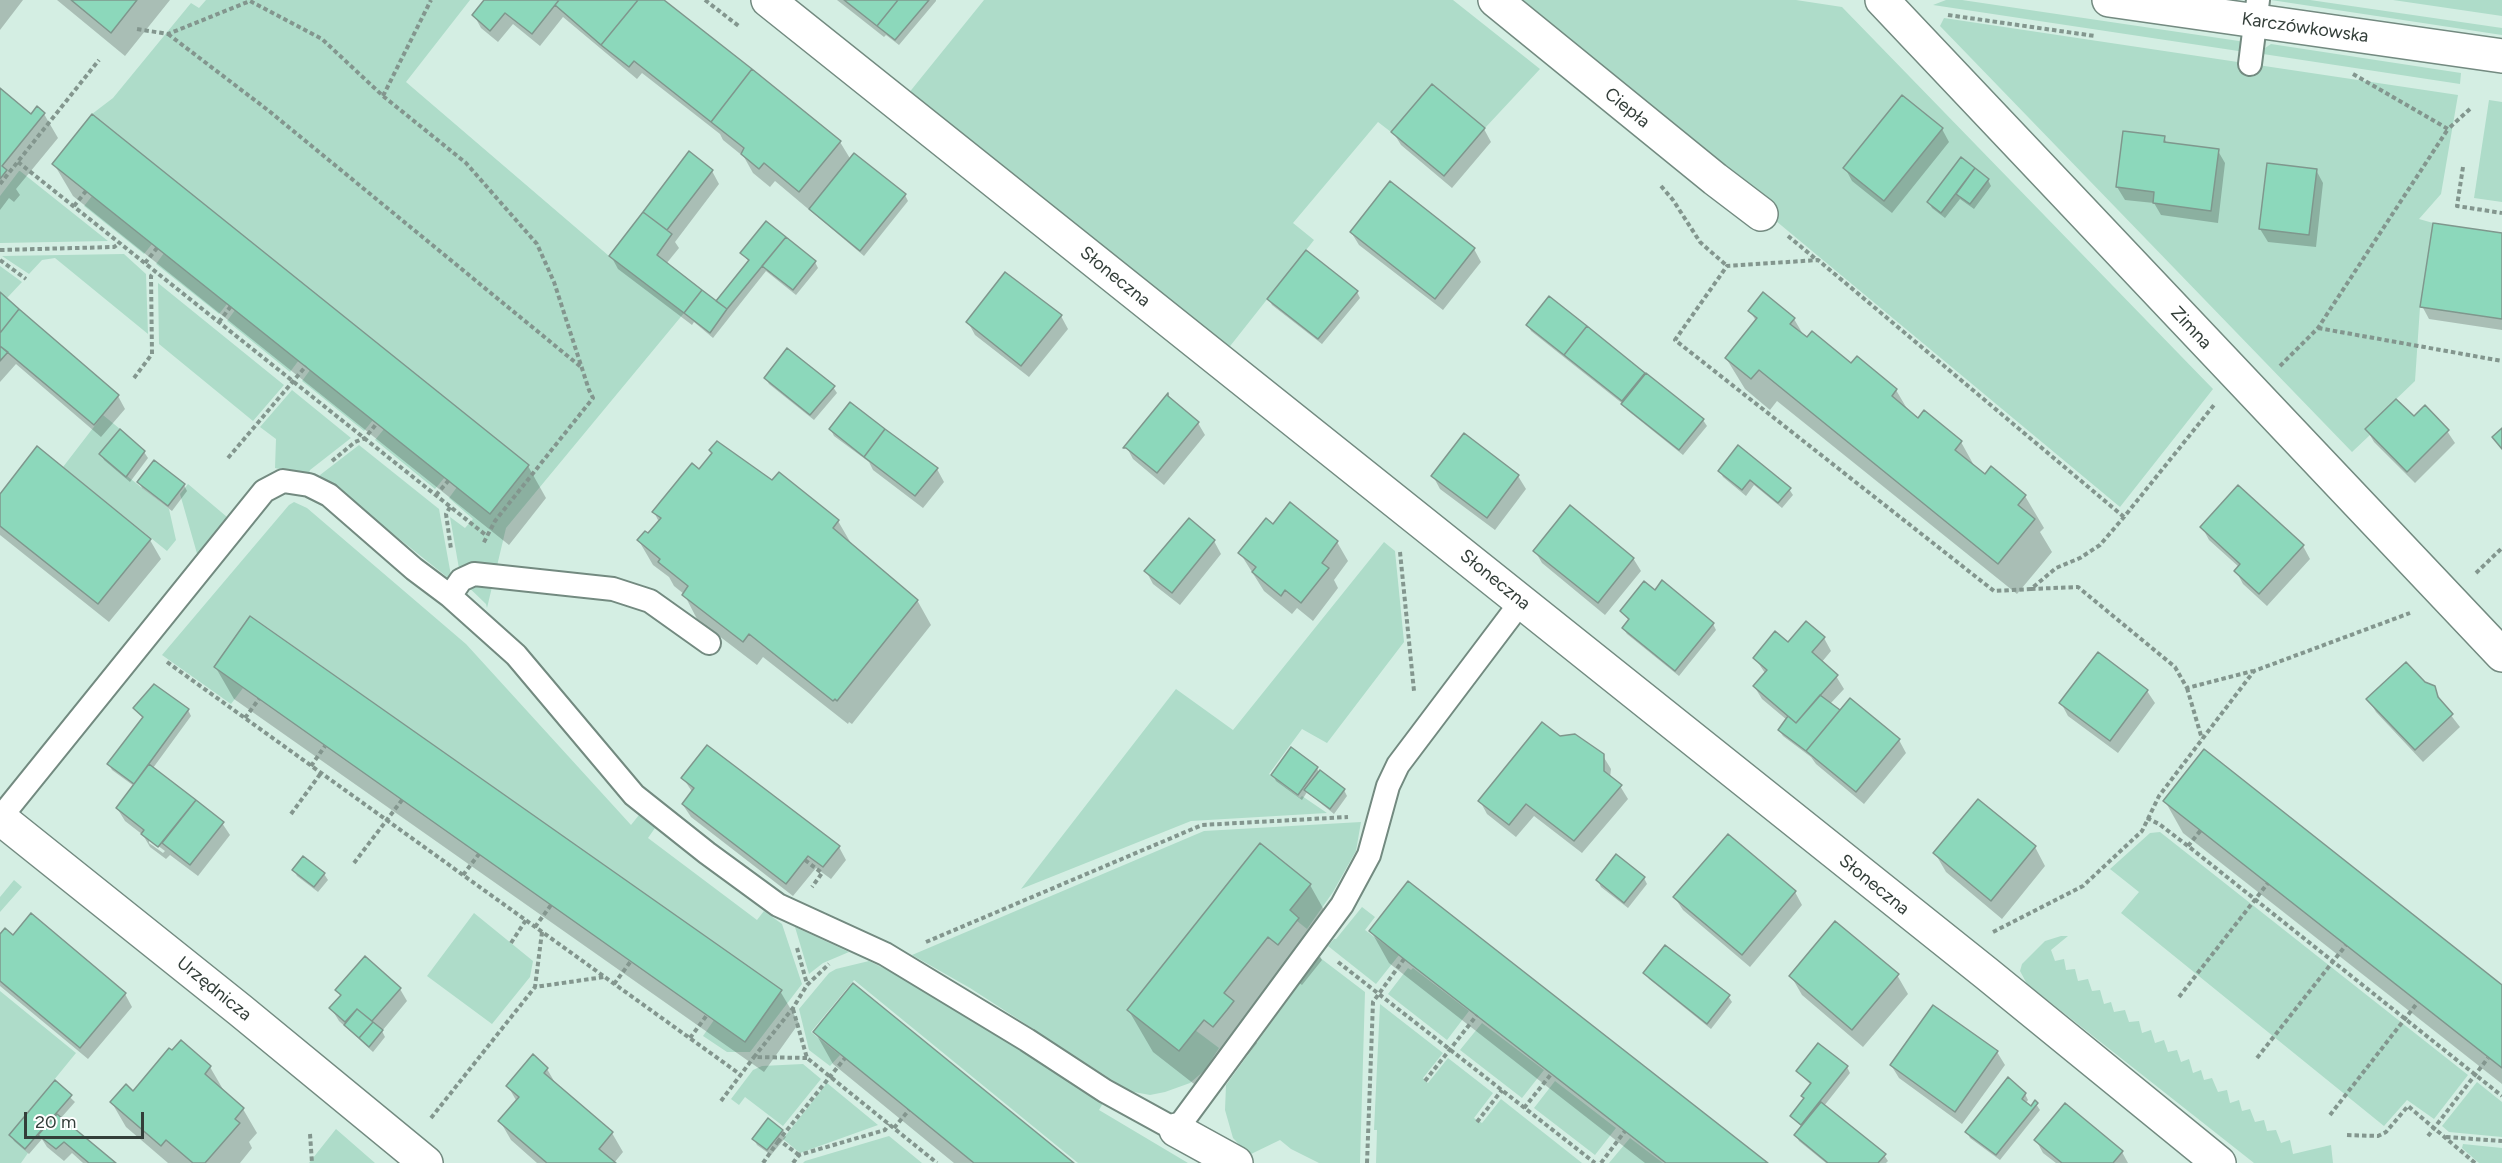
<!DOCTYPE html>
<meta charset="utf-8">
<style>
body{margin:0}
#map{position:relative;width:2502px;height:1163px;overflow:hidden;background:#d4eee3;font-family:Figtree,sans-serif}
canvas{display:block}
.scale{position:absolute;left:24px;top:1112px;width:120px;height:27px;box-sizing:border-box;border:3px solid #333e39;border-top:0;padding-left:8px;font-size:18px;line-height:21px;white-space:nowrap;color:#333e39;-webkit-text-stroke:4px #fff;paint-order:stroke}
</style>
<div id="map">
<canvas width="2502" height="1163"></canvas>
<div class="scale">20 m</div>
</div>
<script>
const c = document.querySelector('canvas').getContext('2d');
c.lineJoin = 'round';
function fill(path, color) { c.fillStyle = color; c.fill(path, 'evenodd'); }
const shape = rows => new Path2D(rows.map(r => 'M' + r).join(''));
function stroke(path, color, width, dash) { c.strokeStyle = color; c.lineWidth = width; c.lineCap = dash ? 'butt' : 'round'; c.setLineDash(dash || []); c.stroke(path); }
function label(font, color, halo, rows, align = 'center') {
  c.font = font + ' Figtree,sans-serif'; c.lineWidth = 4.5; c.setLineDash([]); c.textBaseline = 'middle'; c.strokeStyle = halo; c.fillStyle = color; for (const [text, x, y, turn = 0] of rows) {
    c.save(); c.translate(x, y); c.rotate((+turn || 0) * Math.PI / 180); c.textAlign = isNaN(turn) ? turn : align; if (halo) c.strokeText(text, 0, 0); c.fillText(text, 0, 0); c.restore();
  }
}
const green = shape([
 [206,0,470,0,406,82,609,256,684,313,506,528,487,608,486,604,461,580,450,517,465,528,473,519,449,498,457,487,490,514,529,465,92,114,113,98,191,3,199,8],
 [984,0,1453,0,1540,69,1485,128,1432,84,1391,132,1378,122,1293,223,1314,240,1227,350,908,94],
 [1517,0,1796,0,1842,7,2213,389,2120,507,1764,211],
 [1946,0,1962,0,2239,41,2244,43,2245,52,1933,5],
 [2271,0,2310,0,2502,28,2502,35],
 [2393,0,2502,0,2502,16],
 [1944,18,2458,95,2441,194,2419,219,2433,223,2420,307,2415,381,2365,429,2370,435,2352,452,1940,26],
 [2271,44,2461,73,2460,84,2263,54,2265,48],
 [2489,100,2502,102,2502,202,2474,198],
 [19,171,20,171,108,241,0,243,0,196],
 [92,196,152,244,144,254,84,206],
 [164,253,227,304,219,314,156,264],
 [124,254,146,274,148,334,55,258,42,260,29,274,2,256],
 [0,266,22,282,7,298,0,292],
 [158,283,284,385,253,421,159,344],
 [235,310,299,360,290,372,227,321],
 [310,370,373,420,364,431,302,381],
 [292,390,351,438,310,470,308,476,275,468,276,439,260,427],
 [103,415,120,429,99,454,169,509,176,540,167,551,63,467],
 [384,429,445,477,435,489,375,440],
 [359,445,439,509,452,581,338,490,319,480,320,475],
 [188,484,227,517,223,527,198,557,180,494],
 [294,502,307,508,466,644,631,825,639,815,655,828,648,838,757,920,764,911,782,924,802,984,750,1052,727,1052,703,1036,714,1020,781,990,251,616,214,667,243,688,231,704,162,655,289,505],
 [1384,542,1395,551,1404,642,1327,743,1302,729,1269,774,1300,798,1302,796,1327,813,1191,821,1021,889,1176,689,1233,730],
 [1361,822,1356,851,1333,892,1307,929,1297,921,1299,917,1290,910,1311,884,1259,844,1128,1010,1179,1050,1195,1030,1219,1048,1205,1070,1190,1083,1165,1092,1150,1095,1129,1091,970,988,912,955,1204,831],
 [2160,832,2468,1075,2434,1119,2407,1100,2384,1126,2121,913,2139,892,2110,869,2150,833],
 [14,880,22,887,0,912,0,897],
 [1362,907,1375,917,1365,930,1399,955,1376,984,1328,946,1334,939,1336,939],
 [474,913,533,961,530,977,492,1024,427,976],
 [795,927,849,952,823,963,809,974],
 [2061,936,2068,936,2051,950,2055,961,2064,959,2066,970,2075,969,2078,981,2088,979,2092,991,2100,990,2104,1004,2111,1002,2114,1012,2125,1010,2129,1022,2139,1021,2142,1033,2151,1030,2155,1043,2164,1040,2168,1052,2177,1050,2181,1062,2189,1059,2193,1073,2201,1070,2204,1080,2212,1078,2218,1092,2227,1090,2230,1103,2239,1100,2242,1111,2250,1109,2255,1122,2264,1120,2267,1131,2276,1130,2281,1143,2290,1140,2293,1154,2331,1145,2333,1163,2254,1163,2027,984,2020,971,2022,964,2045,941],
 [1319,957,1365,992,1360,1163,1319,1163,1291,1149,1280,1140,1249,1155,1233,1138,1225,1110,1226,1085],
 [869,961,936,994,1103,1103,1099,1110,1188,1163,1078,1163,854,980,811,1032,840,1055,830,1066,809,1050,799,1009,829,973,836,969],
 [1408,968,1411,970,1413,968,1469,1011,1447,1040,1388,994],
 [0,991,76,1053,9,1135,28,1153,21,1163,0,1163],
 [1380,1004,1443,1053,1423,1078,1425,1081,1428,1083,1448,1058,1493,1093,1474,1118,1482,1123,1501,1099,1582,1163,1376,1163,1377,1130,1374,1130],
 [1482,1023,1544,1070,1522,1098,1460,1050],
 [803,1064,821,1079,783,1126,745,1097,739,1105,731,1099,753,1070,762,1066],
 [1555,1081,1616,1128,1595,1155,1534,1108],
 [2477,1082,2502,1102,2502,1137,2449,1132,2442,1126],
 [827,1083,878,1125,800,1153,783,1139],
 [336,1129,375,1163,309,1163],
 [889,1136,922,1163,803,1163,805,1161],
 [1630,1138,1663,1163,1609,1163],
 [2463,1144,2502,1148,2502,1163,2479,1163,2462,1148]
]);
const shadow = shape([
 [0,0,23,0,0,30],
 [57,0,170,0,125,56],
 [486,0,661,0,840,142,851,160,905,195,908,201,864,256,775,181,770,187,753,173,744,157,723,140,720,134,642,73,637,79,563,17,540,46,513,24,498,42,481,28,474,15],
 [837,0,936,0,936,1,899,45,886,35,884,37],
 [0,90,32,116,44,114,58,138,16,189,20,195,14,202,9,198,0,210],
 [1484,129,1491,142,1452,188,1401,145,1393,132],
 [1942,129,1949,142,1892,213,1852,181,1845,168],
 [2164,137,2167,144,2218,151,2225,163,2218,223,2161,215,2154,203,2125,200,2117,187],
 [689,154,712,171,719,184,675,242,679,248,666,264,716,303,749,262,742,253,815,262,818,268,796,295,766,271,713,338,694,322,692,325,618,269,611,256],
 [1961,159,1988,180,1991,186,1974,209,1960,199,1945,218,1932,208,1929,202],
 [54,164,528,466,546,498,509,545,73,196],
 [2316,170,2323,183,2316,247,2268,242,2260,229],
 [1351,232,1474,249,1481,262,1443,310,1359,245],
 [2502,235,2502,330,2429,319,2422,306],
 [1357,292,1360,298,1322,344,1272,305,1269,299],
 [1550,298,1703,420,1707,426,1683,455,1627,410,1623,404,1531,331,1528,325],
 [1750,311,1794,319,1804,336,1896,390,1909,412,1919,420,1961,442,1976,469,1985,476,2025,496,2044,528,2040,532,2052,552,2017,594,1777,401,1770,410,1745,389,1726,358,1756,321],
 [1061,316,1068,329,1029,377,975,335,968,322],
 [0,336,118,396,125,409,101,437,16,364,0,382],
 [766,378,833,387,837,393,814,420,769,384],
 [2414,418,2447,431,2455,443,2415,483,2374,442,2367,430],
 [1198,423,1205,435,1164,485,1133,459,1126,446],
 [831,430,937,469,944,482,923,508,873,470,869,462,834,436],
 [120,431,144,452,148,458,130,482,104,460,101,454],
 [1464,435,1518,476,1526,489,1495,530,1440,489,1433,476],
 [700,471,773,482,838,521,852,545,917,600,931,625,852,724,849,722,848,724,763,657,757,665,697,619,684,594,674,586,669,577,653,565,639,541,648,535,659,522,654,512],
 [1720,471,1789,489,1793,495,1782,508,1754,485,1746,496,1723,477],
 [139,482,184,485,187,491,172,511,142,488],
 [0,497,150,540,161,559,109,622,0,535],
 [1290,504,1337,542,1348,561,1334,580,1338,588,1313,621,1297,608,1292,614,1264,591,1240,553,1273,526],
 [1189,520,1214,541,1221,554,1180,605,1153,584,1146,571],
 [2202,527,2303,546,2310,559,2267,606,2243,584,2236,571,2239,567,2209,540],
 [1535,551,1633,558,1641,571,1605,615,1542,563],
 [1655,592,1713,624,1716,630,1679,676,1627,634,1623,628,1629,621,1622,611],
 [1806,623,1824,638,1831,651,1821,663,1836,676,1844,689,1830,704,1840,712,1899,740,1906,753,1864,804,1816,764,1811,757,1783,736,1779,730,1787,720,1762,699,1754,686,1765,673,1755,658,1788,644],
 [216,668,780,991,799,1023,764,1072,234,699],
 [2424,683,2434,687,2443,705,2460,727,2423,762,2376,712,2368,699],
 [2147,691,2155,703,2118,753,2068,716,2061,703],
 [134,709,188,710,191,716,153,768,222,823,230,835,198,876,170,855,166,859,150,847,143,835,125,821,117,808,134,786,112,770,109,764,144,719],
 [149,839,165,851,163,853,149,843],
 [1559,738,1603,756,1611,769,1610,778,1620,786,1628,799,1582,853,1534,816,1516,837,1487,814,1480,801],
 [1317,768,1319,773,1344,790,1347,796,1334,814,1307,792,1302,800,1276,781,1273,775],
 [683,778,839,847,846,860,831,879,816,868,793,896,691,817,683,805,693,793],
 [2165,801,2502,987,2502,1084,2183,833],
 [2035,847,2045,866,2002,919,1946,872,1935,853],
 [1617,857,1644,878,1647,884,1628,908,1601,887,1598,881],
 [303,858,324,874,328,880,318,892,297,876,294,870],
 [1310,885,1333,926,1316,949,1322,960,1302,985,1293,978,1250,1031,1257,1043,1250,1052,1237,1067,1228,1060,1203,1091,1153,1052,1129,1011],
 [1795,892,1802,905,1750,967,1683,910,1675,898],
 [1371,931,1765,1163,1645,1163,1389,963],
 [0,936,14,937,125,994,132,1007,88,1059,0,986],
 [1645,973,1728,996,1732,1002,1711,1029,1649,979],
 [1897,975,1908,994,1863,1047,1802,995,1791,976],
 [400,989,407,1001,382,1031,385,1037,373,1052,339,1021,331,1008,341,997,337,990],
 [1934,1007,1997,1052,2005,1065,1962,1124,1899,1078,1891,1065],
 [815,1032,1071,1163,954,1163,833,1064],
 [210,1067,224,1091,243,1109,257,1133,249,1142,252,1148,240,1163,168,1163,126,1127,112,1103,133,1093],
 [1847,1067,1850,1073,1824,1106,1884,1155,1888,1161,1886,1163,1826,1163,1799,1141,1796,1135,1802,1127,1792,1116,1805,1099,1811,1085,1798,1072],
 [547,1069,557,1086,612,1133,623,1152,614,1163,537,1163,511,1140,500,1121,517,1102,508,1086],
 [55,1083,75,1102,60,1119,114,1163,83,1163,72,1153,64,1161,47,1147,42,1139,29,1154,14,1141,11,1135],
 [2025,1094,2028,1100,2025,1104,2031,1108,2036,1104,2040,1110,2000,1160,1970,1138,1967,1132],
 [782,1131,786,1137,771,1155,757,1145,754,1139],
 [2036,1140,2122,1152,2128,1163,2056,1163,2043,1153]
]);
const building = shape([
 [71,0,137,0,111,33,71,0],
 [484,0,559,0,532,34,505,13,490,31,472,15,484,0],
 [559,0,638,0,601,45,555,5,559,0],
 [638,0,664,0,752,69,711,122,634,61,629,67,601,45,638,0],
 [844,0,898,0,877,26,844,0],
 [898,0,929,0,895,40,877,26,898,0],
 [752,69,841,141,799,192,764,163,759,169,741,154,744,148,711,122,752,69],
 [1432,84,1485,128,1444,176,1391,132,1432,84],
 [0,88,31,114,37,106,45,113,2,166,7,170,0,179,0,88],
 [1902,95,1943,128,1884,201,1843,168,1902,95],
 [92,114,529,465,490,514,52,164,92,114],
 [2123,131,2165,136,2164,142,2219,149,2211,211,2153,203,2154,192,2116,187,2123,131],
 [689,151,713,170,667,230,643,212,689,151],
 [854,153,906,194,860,251,809,209,854,153],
 [1961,157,1975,168,1941,213,1927,202,1961,157],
 [2267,163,2317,169,2309,235,2259,229,2267,163],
 [1975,168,1989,179,1970,204,1956,194,1975,168],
 [1390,181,1475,248,1435,299,1350,232,1390,181],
 [643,212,672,234,657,255,702,290,684,313,609,256,643,212],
 [766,221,786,237,727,309,716,301,749,260,740,253,766,221],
 [2433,223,2502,233,2502,319,2420,307,2433,223],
 [786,237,816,261,793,290,762,266,786,237],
 [1306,250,1358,291,1318,339,1267,299,1306,250],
 [1005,272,1062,315,1021,366,966,322,1005,272],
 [702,290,727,309,710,333,684,313,702,290],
 [0,292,19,309,0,333,0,292],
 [1763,292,1795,318,1790,324,1807,337,1812,331,1851,363,1857,356,1897,389,1892,396,1918,418,1924,410,1962,441,1955,450,1985,474,1991,466,2026,495,2018,505,2035,519,1998,564,1759,370,1751,379,1725,358,1757,318,1748,311,1763,292],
 [1549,296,1587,326,1564,355,1526,325,1549,296],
 [19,309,119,395,94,425,0,346,0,333,19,309],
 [1587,326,1645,373,1622,401,1564,355,1587,326],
 [0,346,8,352,0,361,0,346],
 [787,348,835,386,810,415,764,378,787,348],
 [1646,373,1704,419,1679,450,1621,404,1646,373],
 [1168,393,1168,396,1199,422,1157,473,1126,448,1123,448,1168,393],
 [2396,399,2414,416,2425,405,2449,430,2407,472,2365,429,2396,399],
 [850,402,885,429,864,457,829,429,850,402],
 [2502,428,2502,449,2492,437,2502,428],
 [120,429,145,451,126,477,99,454,120,429],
 [885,429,938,468,915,496,864,457,885,429],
 [1464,433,1519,475,1487,518,1431,476,1464,433],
 [717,441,772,480,779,472,839,520,833,528,918,600,837,701,835,699,833,701,749,634,743,642,682,595,688,586,658,562,660,559,637,540,645,531,648,533,661,518,652,512,692,463,699,469,712,453,709,450,717,441],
 [1738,445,1791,488,1778,503,1750,480,1742,490,1718,471,1738,445],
 [37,446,151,539,98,604,0,526,0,494,37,446],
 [154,460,185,484,168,506,137,482,154,460],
 [2238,485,2304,545,2259,594,2234,571,2240,564,2200,527,2238,485],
 [1290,502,1338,541,1322,563,1329,568,1301,603,1285,590,1281,596,1252,572,1256,567,1238,553,1266,518,1273,524,1290,502],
 [1570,505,1634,558,1598,603,1533,551,1570,505],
 [1189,518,1215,540,1172,593,1144,571,1189,518],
 [1662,580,1714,623,1675,671,1622,628,1629,619,1620,611,1644,581,1655,590,1662,580],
 [250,616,782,990,745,1042,214,667,250,616],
 [1806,621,1825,637,1812,652,1838,675,1796,723,1753,686,1767,670,1753,658,1775,631,1788,642,1806,621],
 [2098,652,2148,690,2110,741,2059,703,2098,652],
 [2406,662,2425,682,2435,686,2438,697,2453,714,2415,750,2366,699,2406,662],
 [154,684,189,709,134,784,107,764,143,717,133,708,154,684],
 [1820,695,1840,710,1806,751,1778,730,1788,716,1796,723,1820,695],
 [1850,698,1900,739,1856,792,1806,751,1850,698],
 [1542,722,1560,736,1575,734,1604,754,1604,771,1622,785,1574,841,1526,804,1509,825,1478,801,1542,722],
 [707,745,840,846,823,867,808,856,786,884,682,804,694,788,681,778,707,745],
 [1291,747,1318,767,1298,795,1271,775,1291,747],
 [2204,749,2502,985,2502,1068,2163,801,2204,749],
 [149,764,196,800,158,847,141,834,144,830,116,808,149,764],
 [1320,770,1345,789,1330,809,1304,790,1320,770],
 [1978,799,2036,846,1991,901,1933,853,1978,799],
 [196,800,224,822,190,865,162,843,196,800],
 [1728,834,1796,891,1742,955,1673,897,1728,834],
 [1260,843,1311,884,1290,910,1299,918,1278,945,1268,937,1224,993,1234,1001,1227,1010,1213,1027,1204,1020,1179,1051,1127,1010,1260,843],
 [1616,854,1645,877,1624,903,1596,880,1616,854],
 [303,856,325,873,314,887,292,870,303,856],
 [1408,881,1768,1163,1666,1163,1404,959,1369,931,1408,881],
 [31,913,126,993,80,1048,0,981,0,934,5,928,13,935,31,913],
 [1835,921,1899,974,1852,1030,1789,976,1835,921],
 [1665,945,1730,995,1707,1024,1643,973,1665,945],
 [365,956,401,988,372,1021,357,1009,345,1022,329,1008,341,995,335,990,365,956],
 [853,983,1074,1163,974,1163,909,1110,813,1032,853,983],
 [1933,1005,1998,1051,1955,1112,1890,1065,1933,1005],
 [357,1009,373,1022,359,1038,344,1025,357,1009],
 [373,1022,383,1030,369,1047,359,1038,373,1022],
 [181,1040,211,1066,205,1074,244,1108,235,1119,240,1123,205,1163,193,1163,166,1140,161,1146,110,1102,126,1084,133,1091,169,1048,172,1050,181,1040],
 [1818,1043,1848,1066,1801,1125,1790,1116,1804,1098,1801,1096,1811,1083,1796,1071,1818,1043],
 [533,1054,548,1068,544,1073,613,1132,599,1149,616,1163,547,1163,498,1121,519,1097,506,1086,533,1054],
 [2008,1077,2026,1093,2022,1099,2031,1106,2035,1100,2038,1103,1996,1155,1965,1132,2008,1077],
 [55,1080,72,1095,25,1149,9,1135,55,1080],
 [1821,1102,1886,1154,1878,1163,1828,1163,1794,1135,1821,1102],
 [2065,1103,2123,1151,2113,1163,2062,1163,2034,1140,2065,1103],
 [57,1114,116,1163,89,1163,64,1142,56,1149,38,1135,57,1114],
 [768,1118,783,1130,767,1150,752,1139,768,1118]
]);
const path = shape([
 [705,0,740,27],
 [1948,15,2095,36],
 [137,29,168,34,250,1,322,39,383,96,466,163,537,244,554,282,589,390,593,398,495,521,483,544],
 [168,34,269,111,581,367],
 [2353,74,2448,129,2471,108],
 [383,96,431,0],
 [18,162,487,536],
 [2463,167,2457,206,2502,213],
 [0,184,99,60],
 [1661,186,1673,200,1700,242,1727,266],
 [74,206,86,191],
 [1788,236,1817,260],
 [0,250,114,247,120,243],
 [0,260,26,279],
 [145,263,157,248],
 [219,322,231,306],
 [2318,328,2502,361],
 [2280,366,2318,328,2448,129],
 [134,378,152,354,151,276,155,271],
 [228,458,306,366],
 [332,461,355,442,365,438,377,423],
 [436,495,449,480],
 [450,507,446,514,451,549],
 [2124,517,1818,260,1727,266,1675,340,1994,591,2031,589,2056,568,2080,558,2100,545,2124,517,2214,405],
 [1400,552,1414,691],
 [2476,573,2502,548],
 [2031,589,2078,587,2175,667,2187,688,2253,671],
 [167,662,741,1075],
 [2187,688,2202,739],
 [245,718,259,699],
 [311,766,325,746],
 [291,814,321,773],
 [2147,818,2159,824,2188,846,2502,1096],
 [2188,846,2201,830],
 [805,860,822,873,812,887],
 [354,863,402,800],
 [463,875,479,854],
 [535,927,551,905],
 [542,932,535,987,604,977],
 [1993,932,2083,886,2142,831,2159,796,2254,671,2410,613],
 [926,942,1202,825,1348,817],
 [511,943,526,920],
 [797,948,807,984],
 [1338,962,1595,1163],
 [614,984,631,961],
 [2179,997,2268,883],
 [793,1009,807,1058,937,1163],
 [690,1038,707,1015],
 [807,1058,754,1057,793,1008,807,985,829,964],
 [2257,1058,2346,945],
 [1425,1081,1477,1015],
 [721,1101,754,1057],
 [1524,1108,1552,1073],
 [2330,1115,2418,1002],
 [431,1118,535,987],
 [1477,1122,1502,1090],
 [894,1128,909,1110],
 [310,1134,312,1163],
 [2347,1135,2378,1136,2386,1132,2408,1106,2475,1163],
 [2428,1136,2488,1058],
 [2446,1137,2502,1141],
 [799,1155,779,1140,845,1058],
 [763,1163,779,1140],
 [793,1163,799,1155,885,1130,889,1124],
 [1367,1163,1373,1002,1404,959],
 [1601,1163,1625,1131]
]);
const lane = shape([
 [2250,64,2258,0],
 [450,596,461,580,474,574,613,589,650,601,709,643],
 [0,818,264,491,283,481,309,485,329,495,414,569,450,596,516,655,634,795,707,853,778,905,885,954,1027,1040,1105,1091,1176,1130,1342,905,1369,855,1388,786,1398,765,1521,602]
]);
const street = shape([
 [768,0,1986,973,2219,1163],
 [1495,0,1715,179,1761,214],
 [1882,0,2502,655],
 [2109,0,2502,56],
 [0,818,240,1010,426,1163],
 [1176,1130,1236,1163]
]);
const streetNames = [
 ["Karczówkowska",2305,28,8],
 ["Ciepła",1627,108,39],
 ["Słoneczna",1115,277,39],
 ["Zimna",2191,328,47],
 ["Słoneczna",1495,580,39],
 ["Słoneczna",1874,885,39],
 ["Urzędnicza",214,989,39]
];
fill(green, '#aedcc9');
fill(shadow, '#0003');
fill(building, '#8cd8bb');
stroke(building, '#7f978d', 1.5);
stroke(lane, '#738a80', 26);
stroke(street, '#738a80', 36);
stroke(path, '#83968e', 4, [4.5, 3]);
stroke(lane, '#fff', 22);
stroke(street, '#fff', 33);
label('18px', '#333e39', '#fff', streetNames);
</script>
